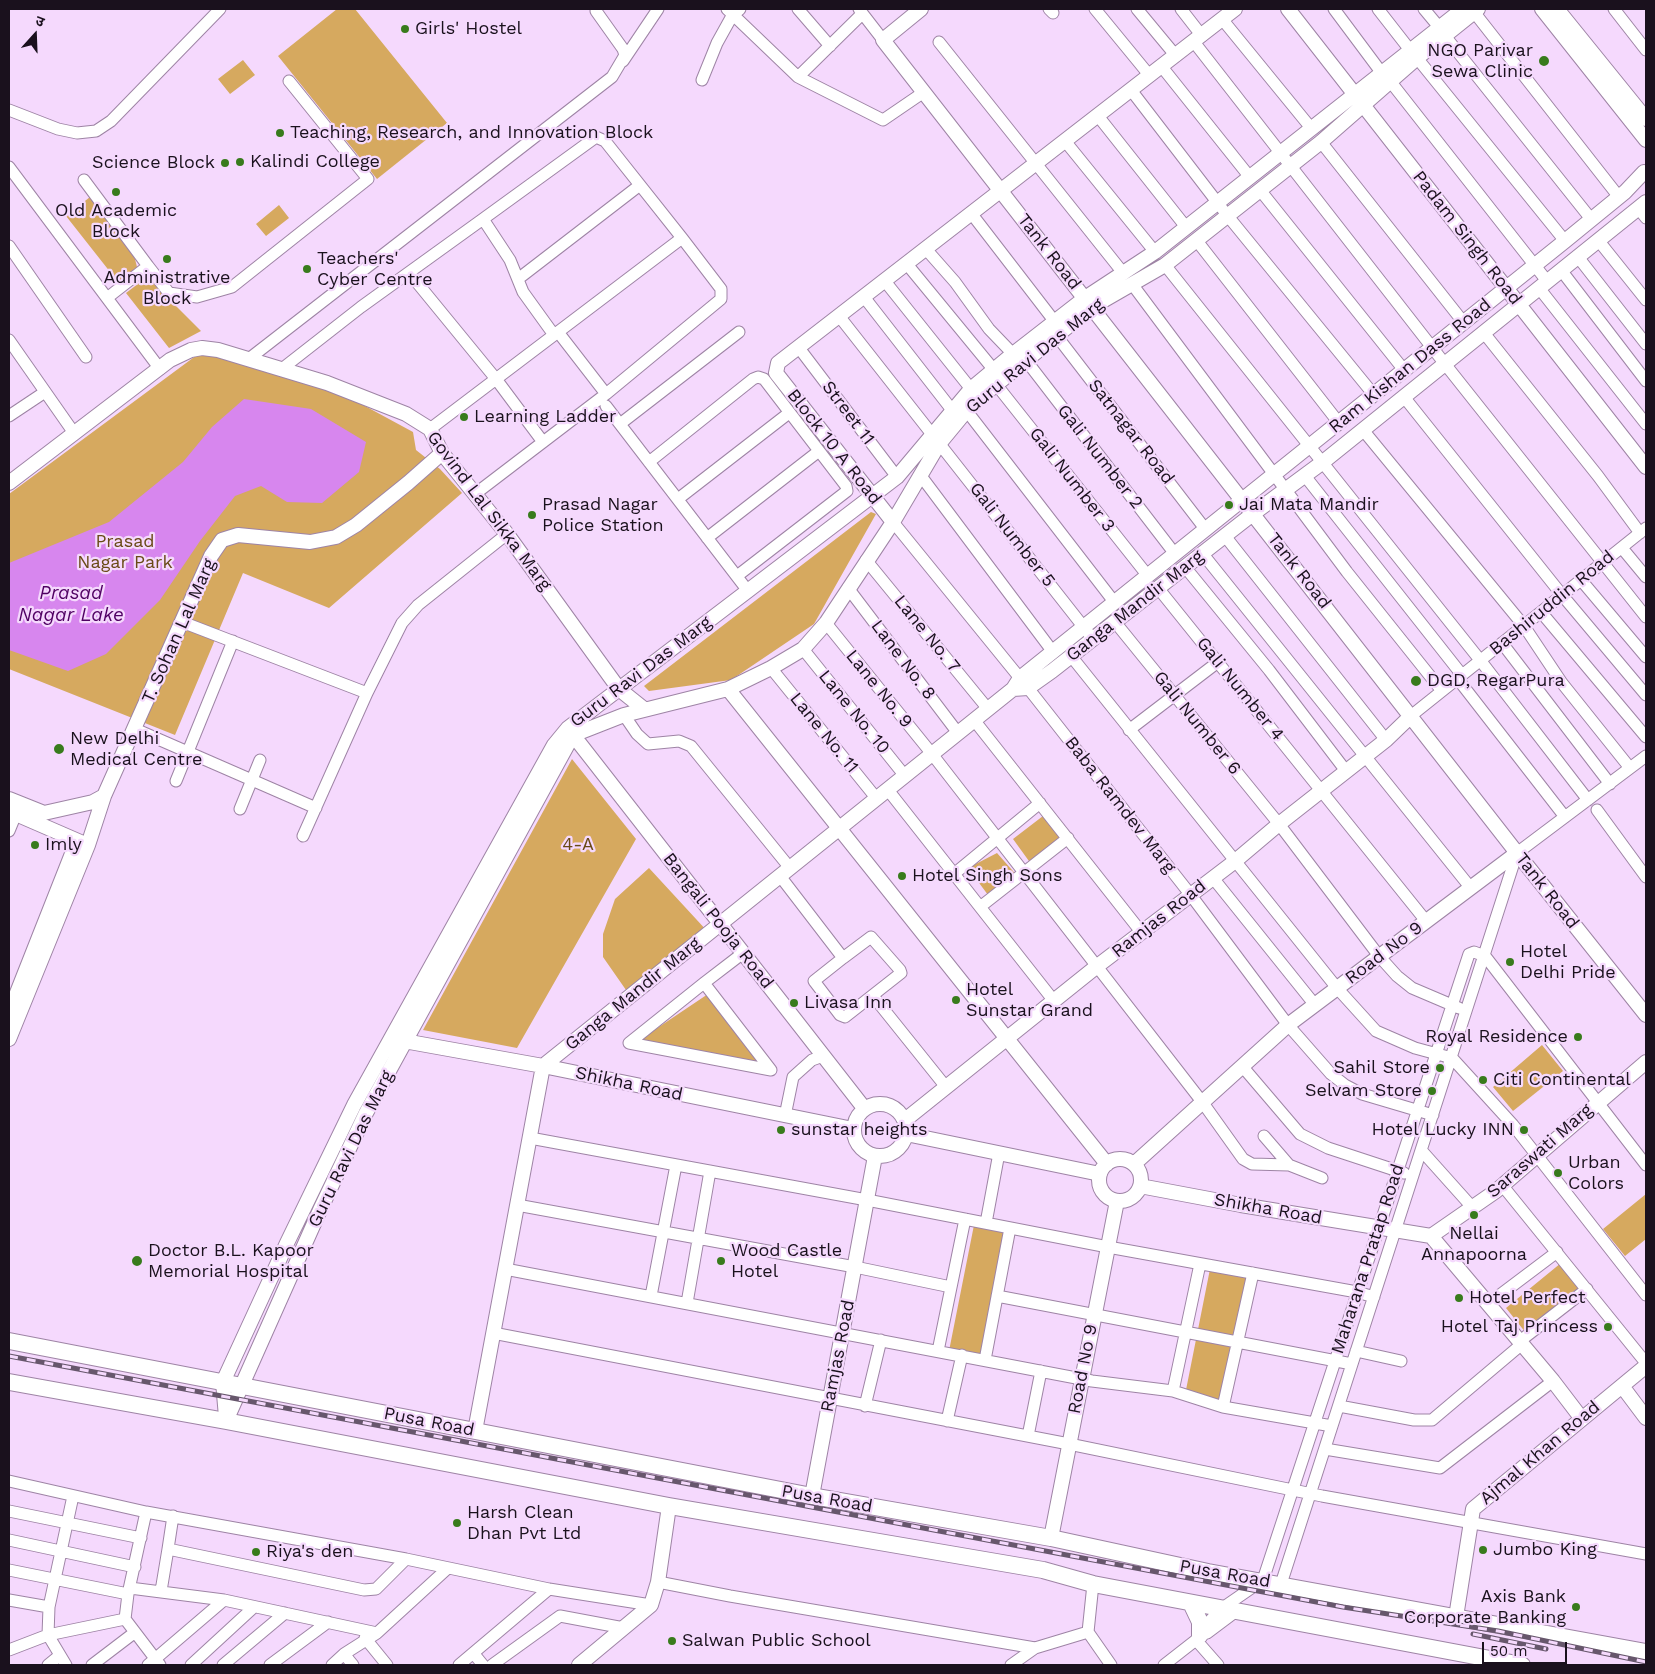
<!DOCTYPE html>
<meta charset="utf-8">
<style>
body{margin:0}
#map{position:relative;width:1655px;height:1674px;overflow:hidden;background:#f5d9fd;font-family:"Work Sans","Noto Sans Devanagari",sans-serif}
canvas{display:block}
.frame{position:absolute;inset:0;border:10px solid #1a111d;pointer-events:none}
.north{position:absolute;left:10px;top:10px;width:50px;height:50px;-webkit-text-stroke:4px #f5d9fd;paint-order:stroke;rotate:20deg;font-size:14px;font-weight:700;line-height:20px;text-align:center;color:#1a111d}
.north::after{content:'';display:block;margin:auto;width:18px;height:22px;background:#1a111d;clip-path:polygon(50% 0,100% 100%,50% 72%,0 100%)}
.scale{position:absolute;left:1482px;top:1642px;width:85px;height:22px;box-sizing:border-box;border:2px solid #1a111d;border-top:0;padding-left:6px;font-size:15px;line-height:18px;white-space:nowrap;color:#1a111d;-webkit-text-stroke:4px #f5d9fd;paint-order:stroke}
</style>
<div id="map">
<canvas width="1655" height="1674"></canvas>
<div class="frame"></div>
<div class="north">उ</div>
<div class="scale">50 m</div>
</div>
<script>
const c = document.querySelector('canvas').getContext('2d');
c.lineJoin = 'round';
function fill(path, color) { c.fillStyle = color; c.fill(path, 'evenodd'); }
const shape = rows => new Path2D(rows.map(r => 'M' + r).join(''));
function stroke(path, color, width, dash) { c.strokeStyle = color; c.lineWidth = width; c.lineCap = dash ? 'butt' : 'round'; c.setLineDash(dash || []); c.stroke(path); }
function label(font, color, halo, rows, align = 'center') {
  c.font = font + ' "Work Sans",sans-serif'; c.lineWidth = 4.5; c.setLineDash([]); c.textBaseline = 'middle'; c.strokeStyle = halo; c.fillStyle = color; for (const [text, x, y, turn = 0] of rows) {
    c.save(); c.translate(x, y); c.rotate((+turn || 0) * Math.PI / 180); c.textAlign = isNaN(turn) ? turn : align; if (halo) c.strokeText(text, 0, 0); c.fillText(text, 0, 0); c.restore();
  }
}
const green = shape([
 [337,9,355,9,447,123,377,179,278,56],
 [243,60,255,75,230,94,218,79],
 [90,197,134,255,137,267,118,282,66,216],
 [279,205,289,218,266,236,256,224],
 [147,277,201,331,169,348,126,293],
 [201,352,328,386,413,432,416,450,440,469,462,493,329,608,243,573,175,735,9,669,9,494],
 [871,512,876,514,814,624,731,680,649,691,644,686],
 [572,759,636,839,517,1048,423,1030],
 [1043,816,1069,845,1034,868,1013,839],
 [997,853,1020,879,991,899,968,868],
 [649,868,708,932,626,990,603,957,603,934,615,899],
 [708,994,759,1064,638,1041],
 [1542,1045,1563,1071,1513,1111,1493,1087],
 [1646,1194,1646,1239,1625,1256,1603,1229],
 [974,1225,1015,1234,990,1360,949,1351],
 [1561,1263,1582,1288,1526,1333,1506,1308],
 [1210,1269,1251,1277,1226,1403,1185,1395]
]);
const water = shape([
 [244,399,311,409,366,442,359,472,322,503,287,502,261,486,235,496,200,541,160,600,106,654,68,671,9,650,9,563,109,522,183,462,212,427]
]);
const minor = shape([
 [727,9,798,77,883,120,924,92],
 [798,9,830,46],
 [859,9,883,40],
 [1049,9,1053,13],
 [1095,9,1150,76],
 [1137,9,1176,56],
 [1181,9,1202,36],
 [1334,9,1381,72],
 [1378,9,1410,50],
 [1424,9,1439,27],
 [1614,9,1646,50],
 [1474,12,1619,197],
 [1222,19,1311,128],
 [1445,36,1591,219],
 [939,42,1124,274],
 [1194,42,1445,364,1646,617],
 [1417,58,1565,241],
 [623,61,658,9],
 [1162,67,1249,176],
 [798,77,862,14],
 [702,80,717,43,732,16,740,9],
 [1390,81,1547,281],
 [1131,90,1227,215,1374,395],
 [9,110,58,129,77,133,96,131,111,121,220,9],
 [1098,116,1186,227],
 [1065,141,1155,252],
 [1321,142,1464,323],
 [9,167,160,369],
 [84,180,148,266],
 [1260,190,1404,370],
 [1638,208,1646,218],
 [971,213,1055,322],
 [1598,240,1646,300],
 [1197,241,1339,423],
 [9,246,86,357],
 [925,248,955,282,989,329,1013,354],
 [1578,257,1646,344],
 [906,263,994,370],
 [1165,265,1480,660,1588,800],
 [1561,270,1646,381],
 [410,274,496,379,543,442],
 [518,279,640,185],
 [884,280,971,389],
 [1132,284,1347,572,1442,691],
 [1539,288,1646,424],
 [864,297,952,410],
 [107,298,148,266,169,293,197,297,232,287,368,179,289,81],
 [839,316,1093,639],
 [558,332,606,394],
 [1484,333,1598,476,1640,533],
 [1056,335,1206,530],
 [9,340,74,433],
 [799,348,897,477],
 [250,358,612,77,625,55,623,49,596,11],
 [1025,359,1175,554],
 [283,368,361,307,483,219],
 [995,383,1148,576],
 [1404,397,1562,595,1646,695],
 [606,406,748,591],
 [966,410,1115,603],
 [9,416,45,392],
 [620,424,739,332],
 [430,429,682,238],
 [1363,430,1524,626,1562,683,1630,768],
 [649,462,753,379,758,377,764,379,846,486,847,491,737,576],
 [921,476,1053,652],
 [1305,476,1462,675],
 [475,494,606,394,721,299,721,289,682,238,605,141,596,137,483,219,510,260,523,292,554,335],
 [678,499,789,413],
 [893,522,1028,688,1190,894,1288,1025,1331,1074,1345,1085,1362,1094,1433,1115],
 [1225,536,1386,740],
 [707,538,819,451],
 [1622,548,1646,577],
 [1202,553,1470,887],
 [866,560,988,709],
 [1185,567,1269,670,1346,771],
 [1581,580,1646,657],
 [848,588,958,733],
 [1158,588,1426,921],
 [1541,612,1646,737],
 [182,622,367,693],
 [1115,622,1279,824,1379,956,1397,976,1412,988,1459,1008],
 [826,623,932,754,1203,1103,1243,1159,1252,1164,1289,1165,1322,1178],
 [1502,643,1610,784],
 [803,649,905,776],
 [1071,656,1337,988,1376,1031,1415,1048,1452,1058,1513,1125,1646,1295],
 [771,668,877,799],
 [1457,678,1565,817],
 [624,715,637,734,648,744,679,741,691,746,790,868],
 [1412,715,1646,528],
 [974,720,1142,933],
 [135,729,316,808],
 [1129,730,1218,662],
 [176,781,233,641],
 [888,790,1054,1001],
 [240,809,260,760],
 [1597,810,1646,877],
 [9,831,16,814],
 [303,836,367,693,402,623,418,605,507,534],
 [954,874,1040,803],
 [780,876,843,958,814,981,840,1015,845,1017,901,973,900,970,871,937,843,958],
 [1213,878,1315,1005],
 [980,907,1068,838],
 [1485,956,1646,1165],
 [704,983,771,1070,629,1043,704,983,734,960,743,953],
 [873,996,946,1087],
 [1242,1066,1300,1134,1328,1148,1404,1173],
 [785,1116,793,1077,812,1060,823,1056],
 [1264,1136,1289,1165],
 [530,1138,867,1200,1108,1247,1357,1292,1374,1297],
 [1421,1150,1472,1207],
 [1502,1185,1646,1363],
 [517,1205,855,1267,951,1287],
 [986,1223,999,1153],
 [505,1269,1092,1381,1173,1391,1223,1407,1332,1426],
 [651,1296,676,1165],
 [997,1296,1352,1364],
 [687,1303,710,1171],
 [1488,1304,1557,1252],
 [493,1333,1069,1444,1322,1496,1646,1554],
 [1520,1341,1587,1289],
 [938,1351,965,1219],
 [1356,1351,1401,1361],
 [985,1360,1010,1228],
 [1173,1391,1200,1264],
 [865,1406,881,1340],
 [1339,1406,1414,1420,1432,1420,1522,1344],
 [1223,1407,1253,1273],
 [947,1421,962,1355],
 [1028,1436,1041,1371],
 [1325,1449,1440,1468,1553,1381],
 [9,1481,146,1512,406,1559,549,1589,651,1605],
 [9,1511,141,1538],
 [173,1516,168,1549,364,1590,376,1589,406,1559],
 [9,1540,135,1567],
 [9,1570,128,1594,125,1619,160,1665],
 [658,1582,730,1596,1035,1648,1088,1632,1093,1584],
 [1281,1584,1517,853,1646,756],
 [130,1588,224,1600,377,1633],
 [161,1591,168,1549],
 [128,1594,146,1512],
 [9,1600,49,1607],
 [1088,1632,1111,1665],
 [1202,1634,1207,1633,1235,1612],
 [365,1638,387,1665],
 [1196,1640,1218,1665],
 [9,1650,48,1635,125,1619],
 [344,1654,377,1633,448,1568],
 [474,1654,483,1665],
 [48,1665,59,1656],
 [66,1665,48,1635,49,1607,73,1496],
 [92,1665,134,1633],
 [148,1665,224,1600],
 [191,1665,254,1607],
 [223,1665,285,1613],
 [270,1665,328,1622],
 [332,1665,344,1654,353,1665],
 [459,1665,549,1589],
 [492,1665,560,1616,624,1628],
 [1011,1665,1035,1648],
 [1164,1665,1196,1640,1203,1628,1221,1609,1263,1580,1469,954,1474,952,1485,956]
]);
const tertiary = shape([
 [921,9,883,40,1517,853,1646,1015],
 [1288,9,1646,467],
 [1542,9,1646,140],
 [1557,9,1646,119],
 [9,483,170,360,191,350,202,348,218,350,327,383,406,414,430,429,442,453,507,534,619,689,644,709],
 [893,522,776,373,778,363,1235,9],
 [728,689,1107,1164],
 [1013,689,1028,688,1052,671,1254,513,1323,462,1646,202],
 [573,735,864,1108],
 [9,799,44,813,93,802,104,796],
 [9,811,85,844],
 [9,1013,77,841],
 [9,1039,88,845,104,796,211,556,222,540,238,535,310,542,336,537,356,525,408,483,442,453],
 [404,1041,543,1066,853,1129],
 '854 1130a26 26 0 1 1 52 0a26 26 0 1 1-52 0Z',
 [905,1120,1096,967,1234,862,1279,824,1386,740,1412,715],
 [906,1134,1100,1174],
 '1099 1180a21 21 0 1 1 42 0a21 21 0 1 1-42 0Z',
 [1134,1164,1288,1025,1517,853],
 [1140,1186,1241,1205,1431,1236,1553,1381,1582,1419],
 [1431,1236,1496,1191,1646,1062],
 [1622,1386,1646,1418],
 [226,1417,223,1382,287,1243,354,1105,554,745,568,728,897,477,971,389,1013,354,1085,298,1155,252,1463,9],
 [226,1421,320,1210,366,1113,573,735,624,715,728,689,771,668,803,649,826,623,893,522,939,444,972,404,1092,307,1165,265,1321,142,1417,58,1478,9],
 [475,1431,543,1066,1013,689,1020,678,1565,241,1625,192,1644,172],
 [812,1496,875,1156],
 [1051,1538,1117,1201],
 [1456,1617,1473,1509,1646,1366],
 [579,1665,651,1605,658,1582,669,1506]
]);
const secondary = shape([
 [9,1341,812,1496,1051,1538,1208,1572,1646,1652],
 [9,1382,226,1421,669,1506,1043,1570,1093,1584,1522,1665],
 [1191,1603,1200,1622,1200,1635]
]);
const rail = shape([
 [9,1356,1343,1607,1498,1631,1646,1662],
 [1473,1634,1546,1649]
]);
const markers = [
 [405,29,5,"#387b1c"],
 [1544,61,6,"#387b1c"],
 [280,133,5,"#387b1c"],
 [240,162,5,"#387b1c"],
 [225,163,5,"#387b1c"],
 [116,192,5,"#387b1c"],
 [167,259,5,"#387b1c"],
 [307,269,5,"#387b1c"],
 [464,417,5,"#387b1c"],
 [1229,505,5,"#387b1c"],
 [532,515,5,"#387b1c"],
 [1416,681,6,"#387b1c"],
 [59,749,6,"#387b1c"],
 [35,845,5,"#387b1c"],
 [902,876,5,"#387b1c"],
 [1510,962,5,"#387b1c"],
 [956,1000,5,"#387b1c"],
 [794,1003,5,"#387b1c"],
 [1578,1037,5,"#387b1c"],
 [1440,1068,5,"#387b1c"],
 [1483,1080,5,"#387b1c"],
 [1432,1091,5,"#387b1c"],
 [781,1130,5,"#387b1c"],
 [1524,1130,5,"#387b1c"],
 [1558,1173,5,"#387b1c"],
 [1474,1215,5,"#387b1c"],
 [137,1261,6,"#387b1c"],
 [721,1261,5,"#387b1c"],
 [1459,1298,5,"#387b1c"],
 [1608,1327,5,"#387b1c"],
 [457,1523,5,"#387b1c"],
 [1483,1550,5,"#387b1c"],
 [256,1552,5,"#387b1c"],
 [1576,1607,5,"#387b1c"],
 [672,1641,5,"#387b1c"]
];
const poiNames = [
 ["Girls' Hostel",415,29],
 ["NGO Parivar",1533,51,"right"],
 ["Sewa Clinic",1533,72,"right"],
 ["Teaching, Research, and Innovation Block",290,133],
 ["Kalindi College",250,162],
 ["Science Block",215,163,"right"],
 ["Old Academic",116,211,"center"],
 ["Block",116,232,"center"],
 ["Teachers'",317,259],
 ["Cyber Centre",317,280],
 ["Administrative",167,278,"center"],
 ["Block",167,299,"center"],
 ["Learning Ladder",474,417],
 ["Prasad Nagar",542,505],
 ["Police Station",542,526],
 ["Jai Mata Mandir",1239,505],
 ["DGD, RegarPura",1427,681],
 ["New Delhi",70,739],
 ["Medical Centre",70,760],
 ["Imly",45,845],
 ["Hotel Singh Sons",912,876],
 ["Hotel",1520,952],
 ["Delhi Pride",1520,973],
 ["Hotel",966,990],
 ["Sunstar Grand",966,1011],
 ["Livasa Inn",804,1003],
 ["Royal Residence",1568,1037,"right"],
 ["Sahil Store",1430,1068,"right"],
 ["Citi Continental",1493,1080],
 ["Selvam Store",1422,1091,"right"],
 ["sunstar heights",791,1130],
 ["Hotel Lucky INN",1514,1130,"right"],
 ["Urban",1568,1163],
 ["Colors",1568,1184],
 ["Nellai",1474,1234,"center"],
 ["Annapoorna",1474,1255,"center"],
 ["Doctor B.L. Kapoor",148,1251],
 ["Memorial Hospital",148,1272],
 ["Wood Castle",731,1251],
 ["Hotel",731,1272],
 ["Hotel Perfect",1469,1298],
 ["Hotel Taj Princess",1598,1327,"right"],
 ["Harsh Clean",467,1513],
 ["Dhan Pvt Ltd",467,1534],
 ["Jumbo King",1493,1550],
 ["Riya's den",266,1552],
 ["Axis Bank",1566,1597,"right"],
 ["Corporate Banking",1566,1618,"right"],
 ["Salwan Public School",682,1641]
];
const streetNames = [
 ["Padam Singh Road",1467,238,52],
 ["Tank Road",1049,252,52],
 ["Guru Ravi Das Marg",1035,356,-39],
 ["Ram Kishan Dass Road",1410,366,-39],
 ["Street 11",848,413,53],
 ["Satnagar Road",1131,432,52],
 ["Block 10 A Road",834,447,52],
 ["Gali Number 2",1100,457,52],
 ["Gali Number 3",1072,480,52],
 ["Govind Lal Sikka Marg",489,511,53],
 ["Gali Number 5",1012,535,52],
 ["Tank Road",1299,571,52],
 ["Bashiruddin Road",1552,603,-39],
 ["Ganga Mandir Marg",1135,606,-38],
 ["T. Sohan Lal Marg",179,631,-66],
 ["Lane No. 7",927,634,51],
 ["Lane No. 8",903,660,53],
 ["Guru Ravi Das Marg",641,672,-37],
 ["Lane No. 9",879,689,51],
 ["Gali Number 4",1240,689,51],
 ["Lane No. 10",854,712,51],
 ["Gali Number 6",1197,723,51],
 ["Lane No. 11",824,733,51],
 ["Baba Ramdev Marg",1120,805,52],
 ["Tank Road",1547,891,52],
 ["Ramjas Road",1159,919,-38],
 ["Bangali Pooja Road",718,921,52],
 ["Road No 9",1384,953,-37],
 ["Ganga Mandir Marg",633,994,-39],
 ["Shikha Road",629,1084,12],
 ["Guru Ravi Das Marg",351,1149,-64],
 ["Saraswati Marg",1540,1151,-41],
 ["Shikha Road",1268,1209,10],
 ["Maharana Pratap Road",1368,1259,-72],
 ["Ramjas Road",838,1356,-79],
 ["Road No 9",1083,1369,-79],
 ["Pusa Road",429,1422,11],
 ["Ajmal Khan Road",1540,1453,-40],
 ["Pusa Road",827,1499,10],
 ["Pusa Road",1225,1574,10]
];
const parkNames = [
 ["Prasad",125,542],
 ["Nagar Park",125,563],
 ["4-A",578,845]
];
const waterNames = [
 ["Prasad",71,593],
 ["Nagar Lake",71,615]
];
fill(green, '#d6a95f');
fill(water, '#d786ee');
stroke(minor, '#9e84a5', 13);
stroke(tertiary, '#9e84a5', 16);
stroke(secondary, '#9e84a5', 18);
stroke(minor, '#fff', 11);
stroke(tertiary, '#fff', 14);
stroke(secondary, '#fff', 16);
stroke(rail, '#67576c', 5);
stroke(rail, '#f5d9fd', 3, [9]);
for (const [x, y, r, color] of markers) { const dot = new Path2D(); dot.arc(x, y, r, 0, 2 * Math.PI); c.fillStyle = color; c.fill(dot); stroke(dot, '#f5d9fd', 2); }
label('18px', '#1a111d', '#f5d9fd', poiNames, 'left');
label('18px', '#1a111d', '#f5d9fd', streetNames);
label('18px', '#694b17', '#f5d9fd', parkNames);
label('italic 19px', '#500063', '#f5d9fd', waterNames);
</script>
